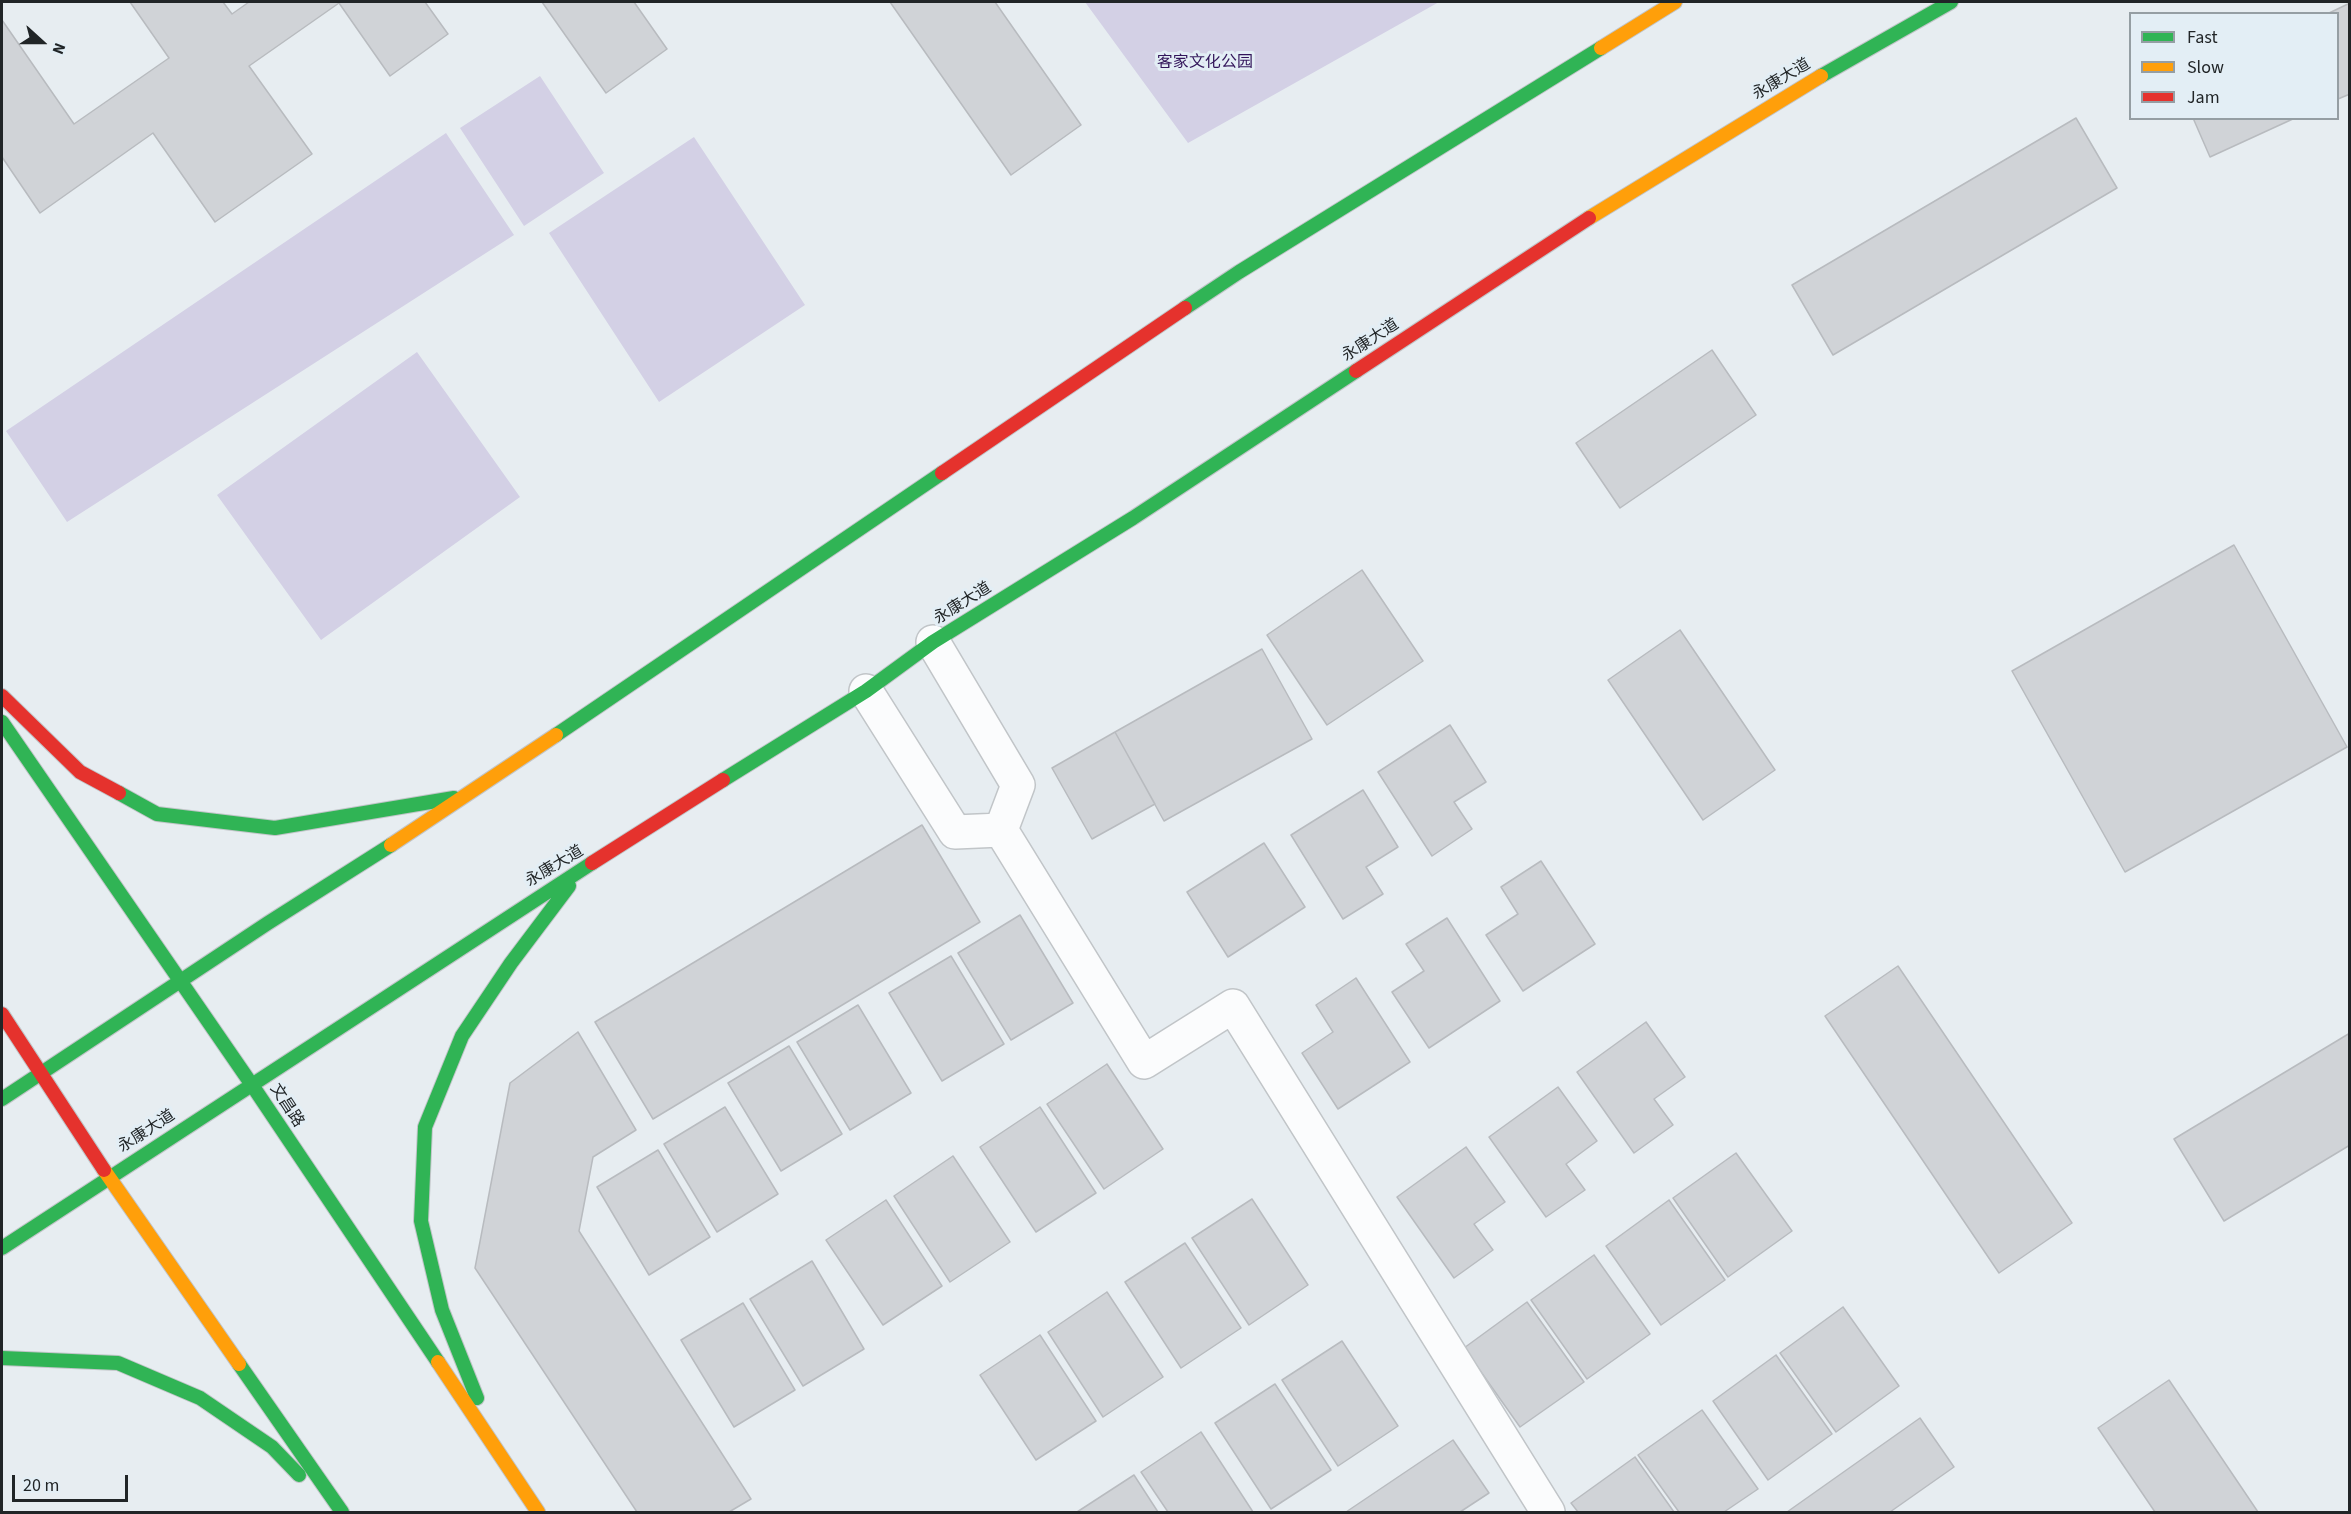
<!DOCTYPE html>
<meta charset="utf-8">
<style>
body{margin:0}
#map{position:relative;width:2351px;height:1514px;overflow:hidden;background:#e7edf1;font-family:"Source Sans 3",sans-serif}
canvas{display:block}
.frame{position:absolute;inset:0;border:3px solid #212527;pointer-events:none}
.legend{position:absolute;left:2129px;top:12px;width:210px;height:108px;box-sizing:border-box;background:#e3eef5;border:2px solid #959ea3;margin:0;padding:8px 10px;list-style:none;font-size:18px;color:#212527}
.legend li{display:flex;align-items:center;gap:12px;height:30px}
.legend b{width:30px;border:2px solid #959ea3}
.north{position:absolute;left:12px;top:12px;width:60px;height:60px;-webkit-text-stroke:4px #e3eef5;paint-order:stroke;rotate:111deg;font-size:16px;font-weight:700;line-height:24px;text-align:center;color:#212527}
.north::after{content:'';display:block;margin:auto;width:21px;height:27px;background:#212527;clip-path:polygon(50% 0,100% 100%,50% 72%,0 100%)}
.scale{position:absolute;left:12px;top:1475px;width:116px;height:27px;box-sizing:border-box;border:3px solid #212527;border-top:0;padding-left:8px;font-size:18px;line-height:21px;white-space:nowrap;color:#212527;-webkit-text-stroke:4px #e3eef5;paint-order:stroke}
</style>
<div id="map">
<canvas width="2351" height="1514"></canvas>
<div class="frame"></div>
<ul class="legend">
<li><b style="height:8px;background:#30b455"></b>Fast</li>
<li><b style="height:8px;background:#ff9f0a"></b>Slow</li>
<li><b style="height:8px;background:#e5322d"></b>Jam</li>
</ul>
<div class="north">N</div>
<div class="scale">20 m</div>
</div>
<script>
const c = document.querySelector('canvas').getContext('2d');
c.lineJoin = 'round';
function fill(path, color) { c.fillStyle = color; c.fill(path, 'evenodd'); }
const shape = rows => new Path2D(rows.map(r => 'M' + r).join(''));
function stroke(path, color, width, dash) { c.strokeStyle = color; c.lineWidth = width; c.lineCap = dash ? 'butt' : 'round'; c.setLineDash(dash || []); c.stroke(path); }
function label(font, color, halo, rows, align = 'center') {
  c.font = font + ' "Source Sans 3","Noto Sans SC",sans-serif'; c.lineWidth = 6; c.setLineDash([]); c.textBaseline = 'middle'; c.strokeStyle = halo; c.fillStyle = color; for (const [text, x, y, turn = 0] of rows) {
    c.save(); c.translate(x, y); c.rotate((+turn || 0) * Math.PI / 180); c.textAlign = isNaN(turn) ? turn : align; if (halo) c.strokeText(text, 0, 0); c.fillText(text, 0, 0); c.restore();
  }
}
const green = shape([
 [1085,2,1439,2,1188,143],
 [540,76,604,173,524,226,460,128],
 [446,133,514,235,67,522,6,431],
 [694,137,805,305,659,402,549,233],
 [417,352,520,497,321,640,217,495]
]);
const building = shape([
 [130,2,223,2,232,14,249,2,425,2,448,34,390,76,339,3,249,66,312,154,215,222,153,133,40,213,2,157,2,20,74,124,169,58,130,2],
 [542,2,634,2,667,49,606,93,542,2],
 [890,2,995,2,1081,125,1011,175,890,2],
 [2350,3,2350,94,2338,99,2338,14,2327,14,2350,3],
 [2076,118,2117,188,1833,355,1792,285,2076,118],
 [2193,118,2295,118,2210,157,2193,118],
 [1712,350,1756,415,1620,508,1576,443,1712,350],
 [2234,545,2347,747,2125,872,2012,671,2234,545],
 [1362,570,1423,661,1327,725,1267,635,1362,570],
 [1680,630,1775,770,1703,820,1608,680,1680,630],
 [1262,649,1312,739,1164,821,1115,732,1262,649],
 [1450,725,1486,782,1454,802,1472,829,1432,856,1378,772,1450,725],
 [1115,732,1155,804,1092,839,1052,768,1115,732],
 [1363,790,1398,847,1366,867,1383,894,1343,919,1291,835,1363,790],
 [922,825,980,922,653,1119,595,1022,922,825],
 [1264,843,1305,907,1228,957,1187,892,1264,843],
 [1541,861,1595,944,1523,991,1486,935,1518,914,1501,887,1541,861],
 [1020,915,1073,1003,1011,1040,958,953,1020,915],
 [1447,918,1500,1001,1429,1048,1392,992,1424,971,1406,944,1447,918],
 [951,956,1004,1044,942,1081,889,993,951,956],
 [1898,966,2072,1223,1999,1273,1825,1016,1898,966],
 [1356,978,1410,1062,1338,1109,1302,1053,1333,1032,1316,1005,1356,978],
 [858,1005,911,1093,850,1130,797,1042,858,1005],
 [1646,1022,1685,1077,1654,1099,1673,1125,1634,1153,1577,1072,1646,1022],
 [578,1032,636,1130,593,1157,579,1231,751,1499,729,1512,637,1512,475,1268,510,1083,578,1032],
 [2350,1033,2350,1145,2224,1221,2174,1139,2350,1033],
 [789,1046,842,1134,781,1171,728,1083,789,1046],
 [1107,1064,1163,1149,1104,1189,1047,1104,1107,1064],
 [1558,1087,1597,1141,1566,1164,1585,1190,1546,1217,1489,1137,1558,1087],
 [725,1107,778,1194,717,1232,664,1144,725,1107],
 [1040,1107,1096,1193,1036,1232,980,1147,1040,1107],
 [1466,1147,1505,1202,1474,1224,1493,1250,1454,1278,1397,1197,1466,1147],
 [658,1150,710,1237,649,1275,597,1187,658,1150],
 [1736,1153,1792,1231,1728,1277,1673,1198,1736,1153],
 [953,1156,1010,1242,950,1282,894,1196,953,1156],
 [1252,1199,1308,1285,1249,1325,1192,1238,1252,1199],
 [886,1200,942,1286,883,1325,826,1240,886,1200],
 [1669,1200,1725,1280,1661,1325,1606,1246,1669,1200],
 [1185,1243,1241,1328,1181,1368,1125,1282,1185,1243],
 [1594,1255,1650,1334,1587,1379,1531,1300,1594,1255],
 [812,1261,864,1349,803,1386,750,1299,812,1261],
 [1107,1292,1163,1377,1103,1417,1048,1332,1107,1292],
 [1527,1302,1584,1382,1520,1427,1464,1348,1527,1302],
 [743,1303,795,1390,734,1427,681,1340,743,1303],
 [1843,1307,1899,1386,1836,1432,1780,1353,1843,1307],
 [1040,1335,1096,1421,1036,1460,980,1375,1040,1335],
 [1342,1341,1398,1426,1338,1466,1282,1380,1342,1341],
 [1776,1355,1832,1434,1768,1480,1713,1401,1776,1355],
 [2169,1380,2258,1512,2155,1512,2098,1428,2169,1380],
 [1275,1384,1331,1470,1271,1509,1215,1423,1275,1384],
 [1702,1410,1758,1489,1724,1512,1679,1512,1638,1455,1702,1410],
 [1920,1418,1954,1467,1890,1512,1787,1512,1920,1418],
 [1201,1432,1253,1512,1168,1512,1141,1472,1201,1432],
 [1453,1440,1489,1493,1460,1512,1346,1512,1453,1440],
 [1635,1457,1674,1512,1578,1512,1571,1503,1635,1457],
 [1134,1475,1158,1512,1077,1512,1134,1475]
]);
const street = shape([
 [933,642,1018,785,1001,830],
 [866,691,955,832,1001,830,1144,1062,1233,1006,1548,1512]
]);
const fast = shape([
 [1821,76,1951,2],
 [1185,308,1239,272,1601,48],
 [2,722,252,1085,438,1362],
 [556,735,942,473],
 [723,780,866,691,933,642,1133,518,1356,371],
 [119,793,157,814,275,828,454,798],
 [2,1099,268,923,391,845],
 [2,1248,592,863],
 [2,1358,118,1363,200,1398,272,1447,299,1475],
 [239,1364,342,1512],
 [477,1398,442,1310,421,1221,425,1127,462,1036,511,963,569,886]
]);
const slow = shape([
 [1601,48,1675,2],
 [1589,218,1821,76],
 [391,845,556,735],
 [104,1170,239,1364],
 [438,1362,538,1512]
]);
const jam = shape([
 [1356,371,1589,218],
 [942,473,1185,308],
 [2,696,80,772,119,793],
 [592,863,723,780],
 [2,1014,104,1170]
]);
const parkNames = [
 ["客家文化公园",1205,63]
];
const streetNames = [
 ["永康大道",1782,80,-31],
 ["永康大道",1371,341,-33],
 ["永康大道",963,604,-32],
 ["永康大道",555,867,-31],
 ["文昌路",286,1106,57],
 ["永康大道",147,1132,-33]
];
fill(green, '#d3d0e5');
fill(building, '#d0d3d7');
stroke(building, '#b8bbbf', 1.5);
stroke(street, '#c1c5c8', 36);
stroke(fast, '#c1c5c8', 16);
stroke(slow, '#c1c5c8', 16);
stroke(jam, '#c1c5c8', 16);
stroke(street, '#fbfcfd', 33);
stroke(fast, '#30b455', 14);
stroke(slow, '#ff9f0a', 14);
stroke(jam, '#e5322d', 14);
label('16px', '#33165b', '#e3eef5', parkNames);
label('16px', '#212527', '#e3eef5', streetNames);
</script>
